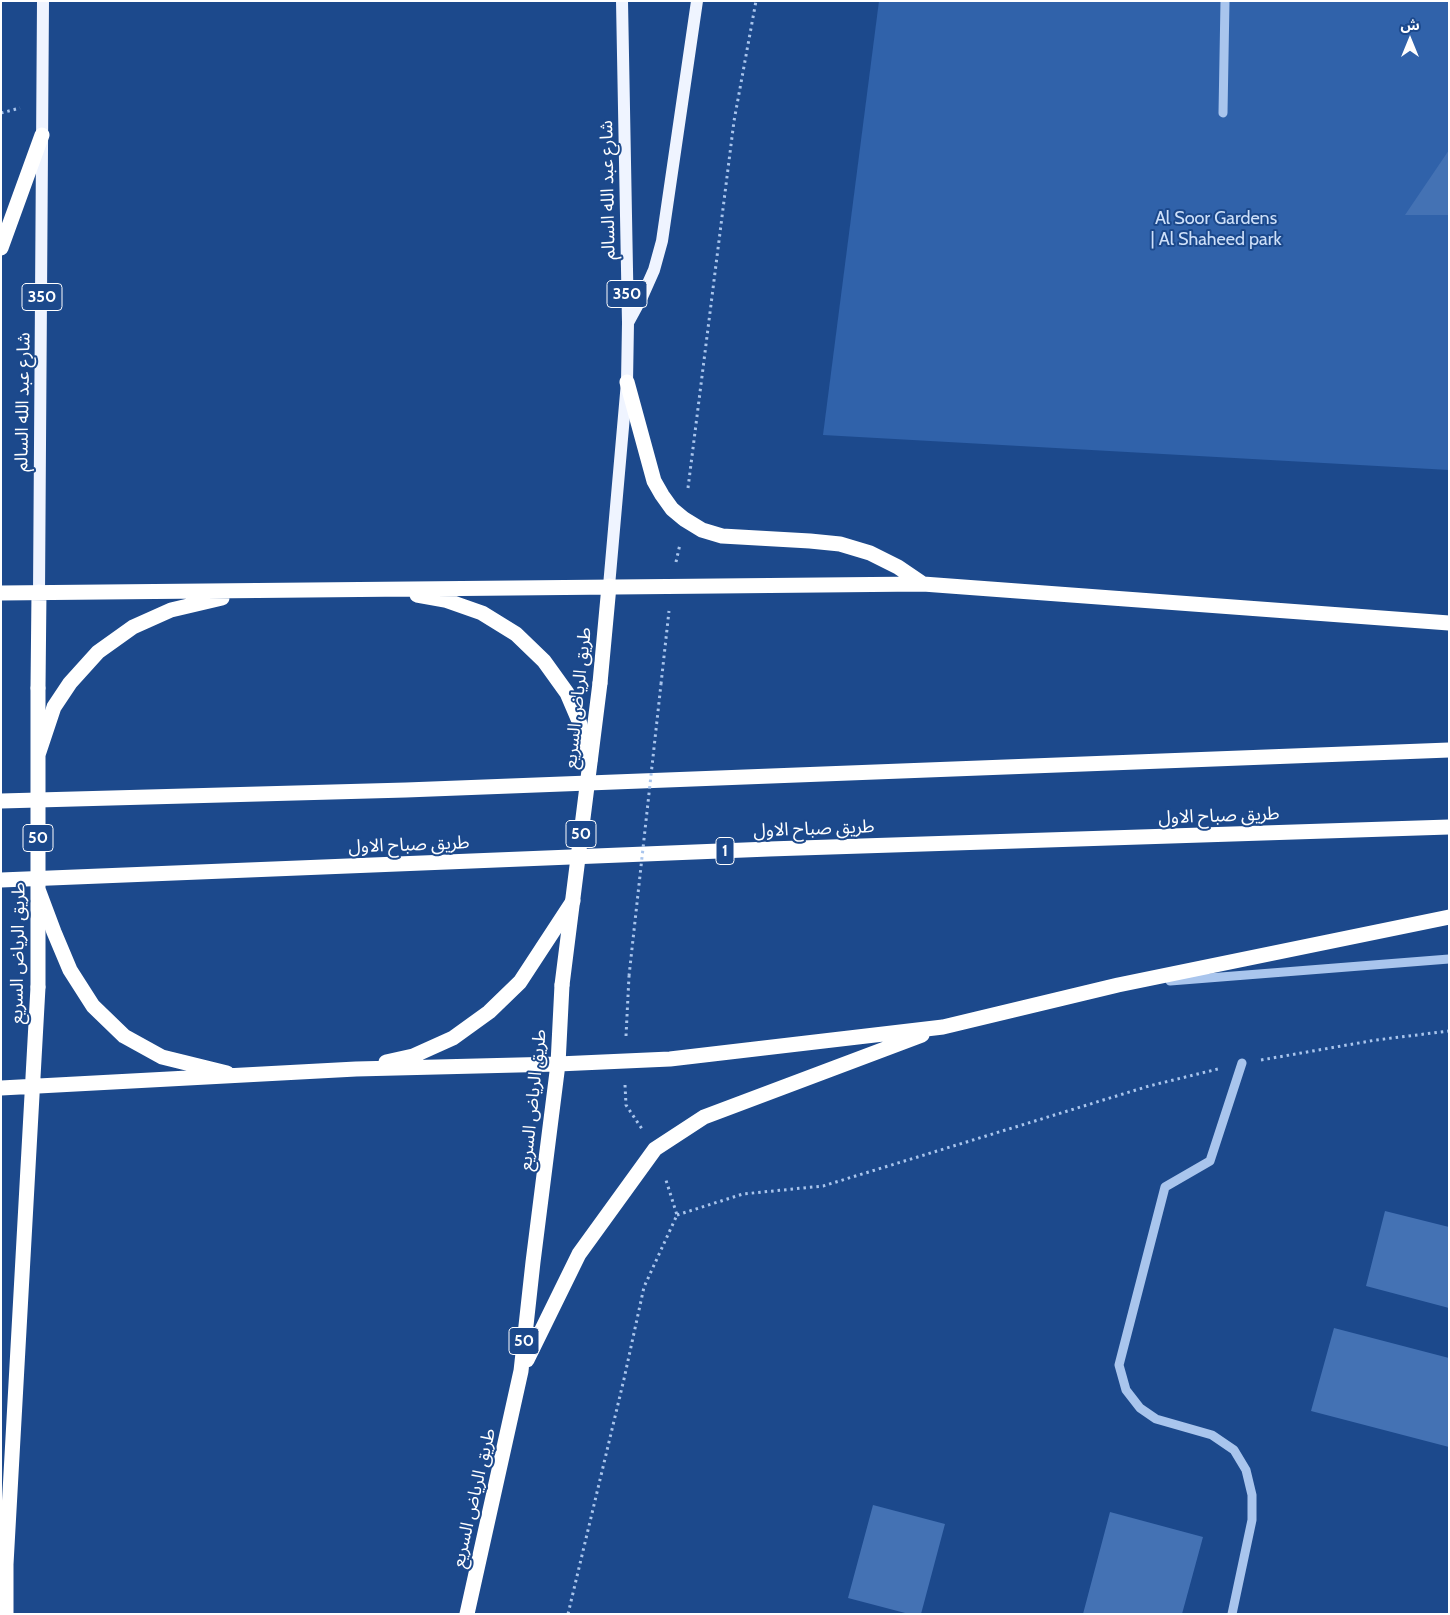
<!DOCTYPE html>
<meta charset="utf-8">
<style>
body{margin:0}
#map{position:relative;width:1450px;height:1615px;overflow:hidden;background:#1c498c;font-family:Cabin,"Noto Sans Arabic",sans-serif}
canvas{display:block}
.frame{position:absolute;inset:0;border:2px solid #fff;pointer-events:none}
.north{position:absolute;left:1385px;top:15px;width:50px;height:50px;-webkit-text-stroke:4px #1c498c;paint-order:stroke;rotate:0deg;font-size:14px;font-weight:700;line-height:20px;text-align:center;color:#fff}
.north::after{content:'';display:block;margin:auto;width:18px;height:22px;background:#fff;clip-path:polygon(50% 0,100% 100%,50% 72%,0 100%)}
</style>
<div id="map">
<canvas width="1450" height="1615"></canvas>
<div class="frame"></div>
<div class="north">ش</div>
</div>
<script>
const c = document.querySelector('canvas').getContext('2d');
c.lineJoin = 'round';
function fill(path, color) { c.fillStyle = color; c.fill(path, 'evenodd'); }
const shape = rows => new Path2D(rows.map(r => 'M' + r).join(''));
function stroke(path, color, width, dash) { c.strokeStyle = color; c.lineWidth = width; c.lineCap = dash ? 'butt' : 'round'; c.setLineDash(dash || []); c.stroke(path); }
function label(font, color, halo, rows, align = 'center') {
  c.font = font + ' Cabin,"Noto Sans Arabic",sans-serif'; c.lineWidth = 4; c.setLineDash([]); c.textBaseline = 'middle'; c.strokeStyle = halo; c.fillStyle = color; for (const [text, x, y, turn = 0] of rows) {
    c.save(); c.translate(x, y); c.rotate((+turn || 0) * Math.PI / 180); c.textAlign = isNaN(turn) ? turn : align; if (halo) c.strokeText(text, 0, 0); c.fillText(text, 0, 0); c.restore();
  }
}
const green = shape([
 [879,1,1449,1,1449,470,823,435]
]);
const building = shape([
 [1449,150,1449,215,1405,215],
 [1385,1211,1449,1227,1449,1308,1366,1286],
 [1334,1328,1449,1358,1449,1447,1311,1411],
 [873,1505,945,1524,921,1614,909,1614,848,1598],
 [1110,1512,1203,1537,1182,1614,1083,1614]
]);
const path = shape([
 [1,113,20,108],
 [688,488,734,121,756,1],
 [676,562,680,544],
 [661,684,669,611],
 [626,1036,629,976],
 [1261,1060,1376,1040,1449,1031],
 [625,1085,626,1105,642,1129],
 [677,1215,743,1194,823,1186,1149,1086,1218,1069],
 [568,1614,624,1379,644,1287,677,1215,665,1177]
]);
const minor = shape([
 [1223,113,1225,1],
 [1170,981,1449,959],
 [1232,1614,1252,1520,1252,1495,1246,1470,1234,1450,1212,1435,1156,1419,1140,1408,1126,1390,1119,1365,1165,1187,1210,1161,1242,1063]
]);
const major = shape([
 [629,321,642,297,654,270,662,241,697,1],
 [609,586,627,382,628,323,622,1],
 [39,592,43,1]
]);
const highway = shape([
 [1,248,42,135],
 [627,382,654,481,662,495,672,509,684,519,702,530,722,536,810,541,840,544,870,553,898,567,923,584],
 [1,593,923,584,1449,623],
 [417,595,445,600,482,613,516,634,544,661,567,693,579,721,590,760],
 [600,683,609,586],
 [38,688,39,592],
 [39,752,54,707,70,683,98,652,133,627,171,610,222,598],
 [1,801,406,790,1449,750],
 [1,880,769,849,1449,827],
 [39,892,54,932,70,970,93,1006,124,1036,162,1057,227,1073],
 [386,1062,413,1056,453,1038,489,1012,520,982,573,901],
 [1,1088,356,1069,558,1064,670,1059,943,1027,1118,985,1449,917],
 [527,1360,579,1254,655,1149,704,1117,922,1035],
 [6,1614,6,1564,38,987],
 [467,1614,521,1371,533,1262,558,1064,562,985]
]);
const pathBridge = shape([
 [629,976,661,684]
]);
const highwayBridge = shape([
 [562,985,600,683],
 [38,987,38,688]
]);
const shields = [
 [627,294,40],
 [42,297,40],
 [581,834,30],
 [38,838,30],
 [725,851,18],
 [524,1341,30]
];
const shieldNames = [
 ["350",627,294],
 ["350",42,297],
 ["50",581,834],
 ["50",38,838],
 ["1",725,851],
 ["50",524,1341]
];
const streetNames = [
 ["شارع عبد الله السالم",608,190,-91],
 ["شارع عبد الله السالم",23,402,-89],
 ["طريق الرياض السريع",578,698,-84],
 ["طريق صباح الاول",1219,816,-2],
 ["طريق صباح الاول",814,829,-2],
 ["طريق صباح الاول",409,845,-2],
 ["طريق الرياض السريع",18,953,-89],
 ["طريق الرياض السريع",533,1100,-84],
 ["طريق الرياض السريع",474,1498,-77]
];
const parkNames = [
 ["Al Soor Gardens",1216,219],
 ["| Al Shaheed park",1216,240]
];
fill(green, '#3062aa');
fill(building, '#4472b4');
stroke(path, '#a9c5ed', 3, [2.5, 4]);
stroke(minor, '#a9c5ed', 9);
stroke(major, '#eff4ff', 12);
stroke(highway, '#fff', 15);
stroke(pathBridge, '#a9c5ed', 3, [2.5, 4]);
stroke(highwayBridge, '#fff', 15);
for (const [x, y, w] of shields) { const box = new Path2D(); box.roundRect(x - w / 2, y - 13.5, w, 27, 4); c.fillStyle = '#1c498c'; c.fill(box); stroke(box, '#fff', 1); }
label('bold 16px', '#fff', null, shieldNames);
label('18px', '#fff', '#1c498c', streetNames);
label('18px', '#cee0f9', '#1c498c', parkNames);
</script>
